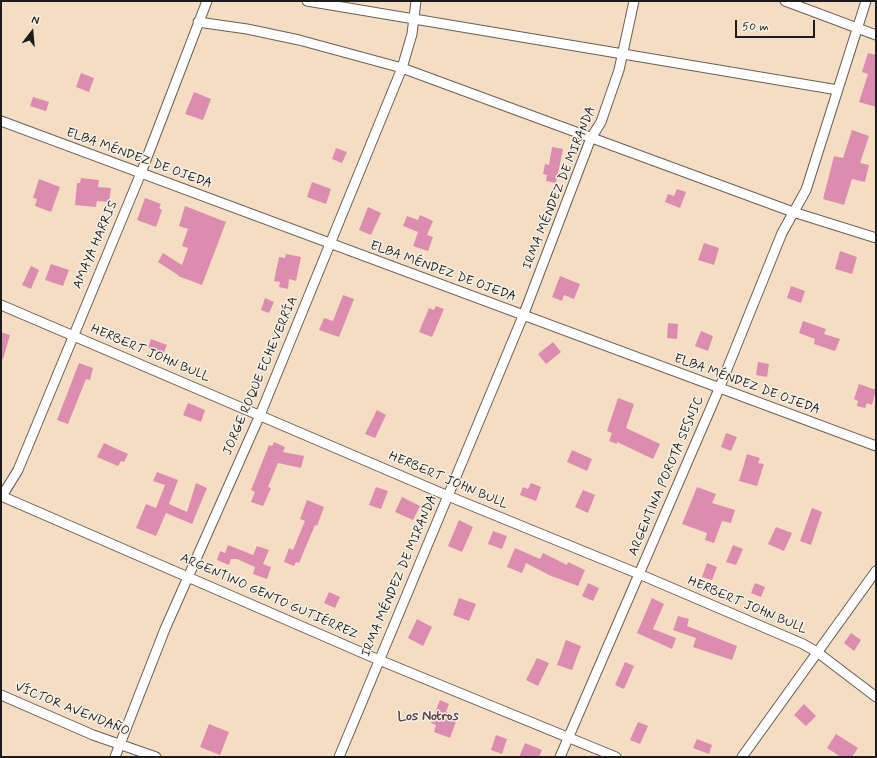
<!DOCTYPE html>
<meta charset="utf-8">
<style>
body{margin:0}
#map{position:relative;width:877px;height:758px;overflow:hidden;background:#f4ddc2;font-family:Mynerve,sans-serif}
canvas{display:block}
.frame{position:absolute;inset:0;border:2px solid #1c1c1c;pointer-events:none}
.north{position:absolute;left:12px;top:12px;width:40px;height:40px;-webkit-text-stroke:3px #f7f3e8;paint-order:stroke;rotate:16deg;font-size:11px;font-weight:700;line-height:16px;text-align:center;color:#1c1c1c}
.north::after{content:'';display:block;margin:auto;width:14px;height:18px;background:#1c1c1c;clip-path:polygon(50% 0,100% 100%,50% 72%,0 100%)}
.scale{position:absolute;left:735px;top:20px;width:80px;height:18px;box-sizing:border-box;border:2px solid #1c1c1c;border-top:0;padding-left:5px;font-size:12px;line-height:14px;white-space:nowrap;color:#1c1c1c;-webkit-text-stroke:3px #f7f3e8;paint-order:stroke}
</style>
<div id="map">
<canvas width="877" height="758"></canvas>
<div class="frame"></div>
<div class="north">N</div>
<div class="scale">50 m</div>
</div>
<script>
const c = document.querySelector('canvas').getContext('2d');
c.lineJoin = 'round';
function fill(path, color) { c.fillStyle = color; c.fill(path, 'evenodd'); }
const shape = rows => new Path2D(rows.map(r => 'M' + r).join(''));
function stroke(path, color, width, dash) { c.strokeStyle = color; c.lineWidth = width; c.lineCap = dash ? 'butt' : 'round'; c.setLineDash(dash || []); c.stroke(path); }
function label(font, color, halo, rows, align = 'center') {
  c.font = font + ' Mynerve,sans-serif'; c.lineWidth = 3; c.setLineDash([]); c.textBaseline = 'middle'; c.strokeStyle = halo; c.fillStyle = color; for (const [text, x, y, turn = 0] of rows) {
    c.save(); c.translate(x, y); c.rotate((+turn || 0) * Math.PI / 180); c.textAlign = isNaN(turn) ? turn : align; if (halo) c.strokeText(text, 0, 0); c.fillText(text, 0, 0); c.restore();
  }
}
const building = shape([
 [868,53,876,55,876,107,859,102,868,74,862,72],
 [81,73,94,78,89,92,76,87],
 [194,92,211,99,203,120,185,114],
 [33,97,49,102,46,111,30,106],
 [852,130,869,136,860,163,869,165,865,182,852,179,844,205,823,199,834,156,843,158],
 [552,147,563,149,556,183,546,181,547,175,543,174,545,164,549,165],
 [336,148,347,152,342,163,332,159],
 [81,178,99,180,98,187,111,188,109,202,97,201,96,207,75,205,77,183,80,183],
 [39,179,60,187,51,212,35,206,37,199,33,198],
 [312,182,331,189,326,204,307,197],
 [677,189,686,192,680,208,665,202,668,194,674,196],
 [145,198,161,204,159,208,162,210,156,227,137,220],
 [185,206,226,222,202,285,178,276,178,275,158,262,163,253,182,265,188,248,182,246,188,229,179,226],
 [368,207,381,213,371,235,359,230],
 [420,215,433,221,427,235,433,237,428,251,413,246,418,232,403,226,407,216,418,220],
 [704,243,719,248,714,265,698,260],
 [840,251,857,257,852,274,835,269],
 [286,254,301,257,296,281,289,279,288,289,279,287,280,282,274,281,279,257,285,258],
 [51,264,69,270,63,286,45,280],
 [31,266,39,270,31,289,22,285],
 [560,276,580,284,574,299,564,295,562,301,552,297],
 [791,286,805,291,801,303,787,298],
 [343,295,354,299,339,337,319,330,324,318,333,321],
 [265,298,274,302,269,313,261,310],
 [436,306,444,309,432,337,419,332,429,308,434,310],
 [803,321,826,329,824,334,840,339,835,351,814,344,815,339,799,333],
 [668,323,678,324,677,339,667,338],
 [701,331,713,336,708,351,695,346],
 [1,332,10,335,3,359,1,358],
 [151,339,167,345,163,354,148,348],
 [553,342,561,352,546,364,538,354],
 [758,362,769,364,767,377,756,375],
 [79,363,93,368,90,380,86,379,68,424,57,420],
 [859,384,876,390,872,405,867,403,865,408,857,406,858,401,854,399],
 [618,398,634,404,626,428,660,444,653,459,617,442,617,444,609,441,612,433,607,431],
 [188,403,205,410,201,422,183,415],
 [377,410,386,415,375,438,365,434],
 [726,433,737,437,731,451,721,447],
 [274,442,285,447,283,452,304,456,301,468,278,463,268,487,271,488,263,506,251,502,255,492,251,490,269,445,272,446],
 [104,443,128,454,124,462,121,461,118,466,97,457],
 [572,450,592,459,587,471,567,462],
 [747,454,760,458,758,463,764,464,757,486,739,481],
 [157,472,178,480,169,504,187,512,196,483,207,488,192,524,166,513,156,536,136,528,146,504,156,508,165,485,153,481],
 [531,483,541,487,536,501,520,495,523,487,528,489],
 [376,487,388,491,381,509,369,505],
 [697,487,716,494,712,503,735,510,731,523,722,521,714,543,705,540,707,533,682,524],
 [583,490,595,495,588,513,575,507],
 [402,497,420,506,413,520,395,512],
 [307,500,324,507,317,526,315,525,299,563,296,562,294,566,284,562,289,548,293,550,305,521,300,519],
 [812,508,822,512,811,545,800,541],
 [459,520,473,527,462,552,448,546],
 [776,527,792,533,784,551,768,544],
 [493,531,507,536,502,549,488,544],
 [228,545,253,555,257,546,269,550,263,564,271,567,267,579,253,574,255,567,237,559,231,559,229,565,217,560,220,551,225,553],
 [733,545,743,549,736,565,726,562],
 [515,548,540,559,543,553,567,565,568,562,585,570,578,586,549,575,526,563,522,573,507,567],
 [707,563,717,567,712,580,702,577],
 [588,583,599,588,593,601,582,596],
 [755,583,765,587,761,597,751,593],
 [329,592,340,597,335,608,324,603],
 [459,598,476,604,469,621,453,615],
 [652,598,664,604,653,629,676,638,672,649,637,633],
 [678,616,689,619,687,626,737,646,732,660,693,647,696,638,673,630],
 [417,619,432,627,423,646,408,638],
 [851,633,861,640,854,651,844,643],
 [566,640,581,646,572,670,557,665],
 [537,658,549,663,538,686,526,680],
 [625,662,634,666,624,689,615,685],
 [440,700,449,704,446,712,458,716,450,738,434,732,436,725,431,723],
 [804,704,816,716,806,726,794,715],
 [638,722,648,726,640,744,630,740],
 [209,724,229,732,220,755,200,747],
 [836,734,858,748,852,757,841,757,827,748],
 [496,735,507,739,502,754,491,750],
 [697,739,712,745,709,754,693,748],
 [525,743,542,750,539,757,519,757]
]);
const street = shape([
 [307,1,838,90],
 [785,1,876,35],
 [198,22,247,29,299,40,402,68,793,212,876,238],
 [1,121,876,446],
 [1,305,448,496,639,574,803,644,817,652,876,697],
 [1,496,379,660,616,757],
 [2,496,18,470,141,173,207,1],
 [1,695,93,735,156,757],
 [115,757,165,629,260,415,402,68,412,34,416,1],
 [339,757,523,316,591,138,601,122,619,70,634,1],
 [560,757,719,389,782,233,806,190,866,1],
 [742,757,876,571]
]);
const streetNames = [
 ["ELBA MÉNDEZ DE OJEDA",139,159,20],
 ["IRMA MÉNDEZ DE MIRANDA",560,188,-68],
 ["AMAYA HARRIS",96,245,-67],
 ["ELBA MÉNDEZ DE OJEDA",443,272,20],
 ["HERBERT JOHN BULL",150,354,23],
 ["JORGE ROQUE ECHEVERRÍA",261,376,-67],
 ["ELBA MÉNDEZ DE OJEDA",747,385,20],
 ["ARGENTINA POROTA SESNIC",667,476,-67],
 ["HERBERT JOHN BULL",448,481,23],
 ["IRMA MÉNDEZ DE MIRANDA",400,576,-67],
 ["ARGENTINO GENTO GUTIÉRREZ",269,597,24],
 ["HERBERT JOHN BULL",747,606,23],
 ["VÍCTOR AVENDAÑO",72,710,22]
];
const neighbourhoodNames = [
 ["Los Notros",428,717]
];
fill(building, '#dc8daf');
stroke(street, '#686056', 11);
stroke(street, '#fff', 9);
label('13px', '#1c1c1c', '#f7f3e8', streetNames);
label('bold 14px', '#5f444f', '#f7f3e8', neighbourhoodNames);
</script>
